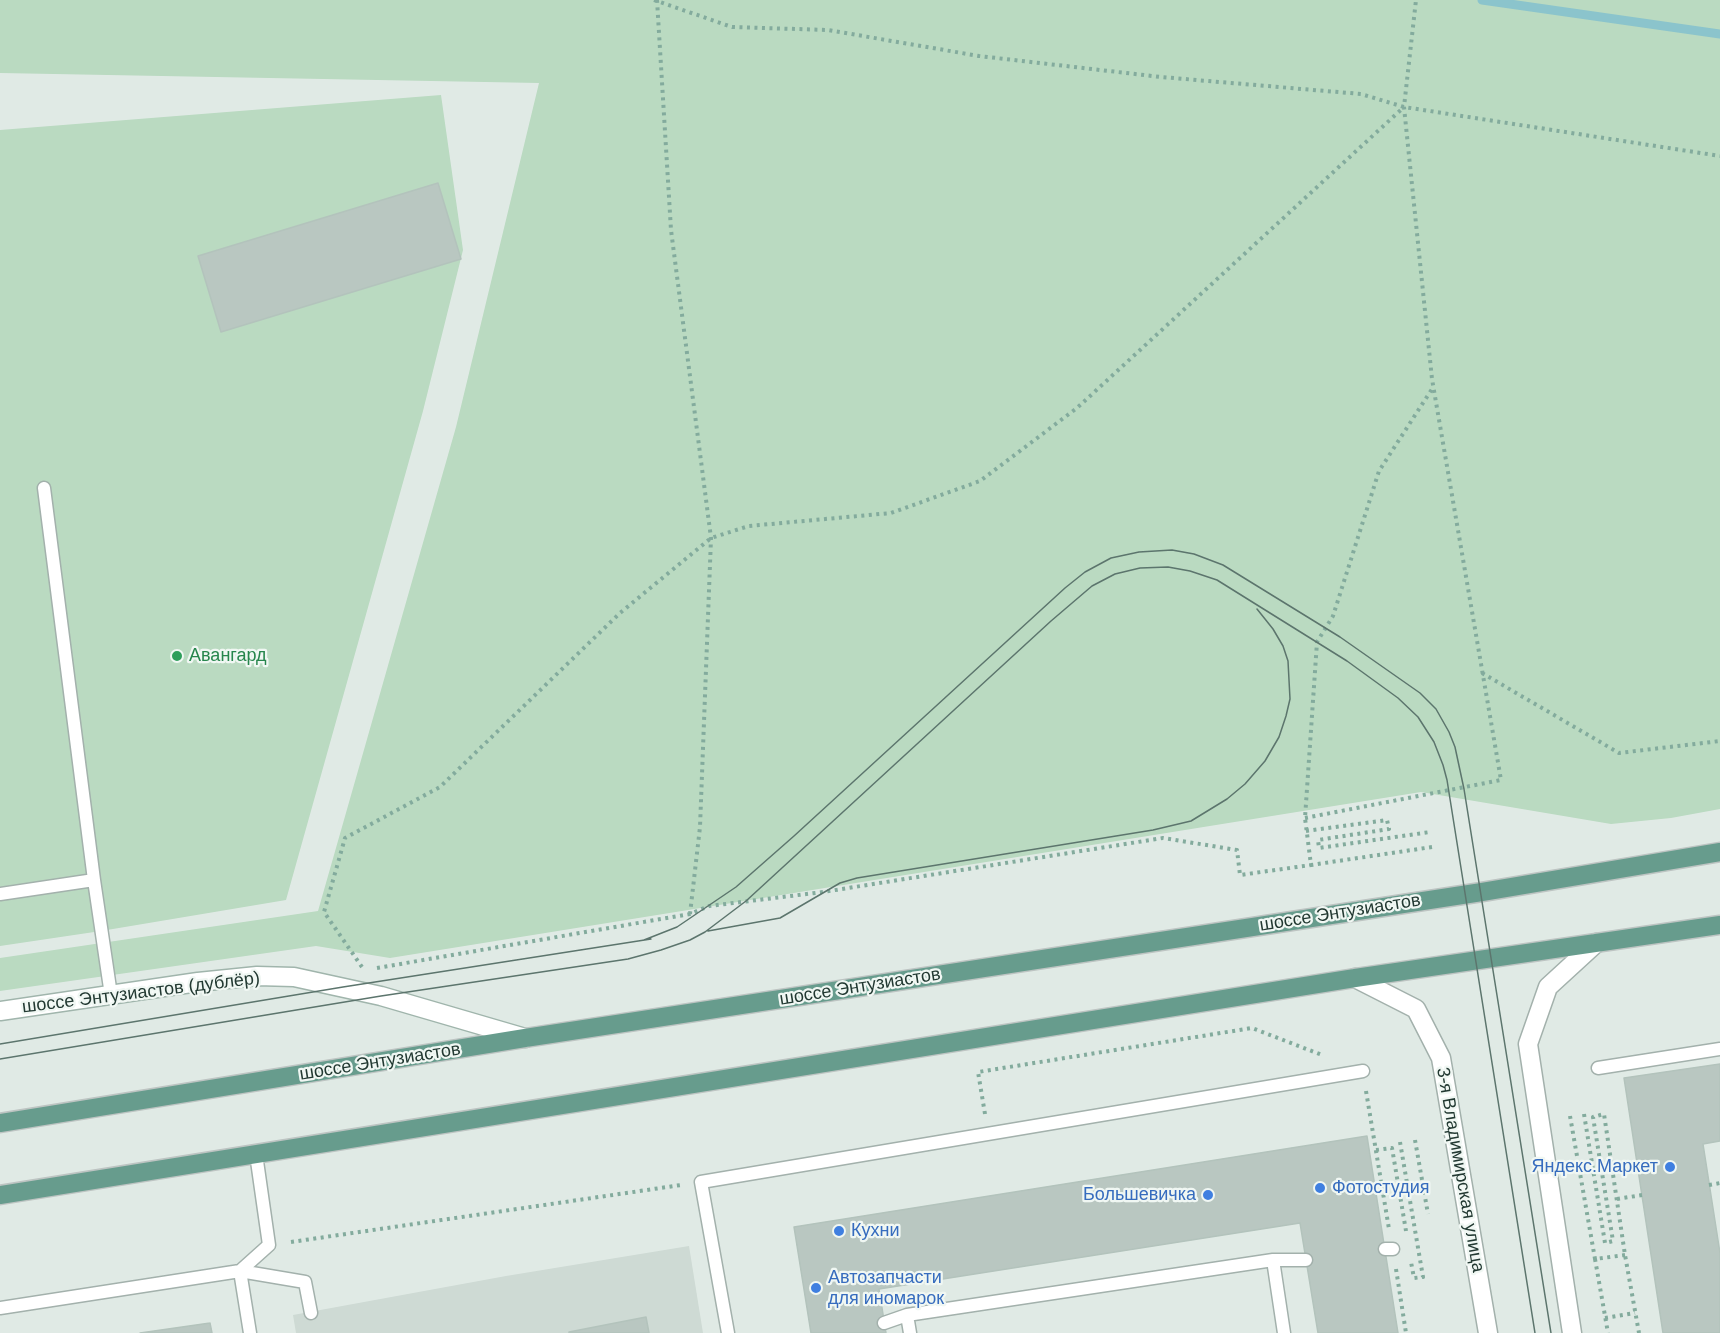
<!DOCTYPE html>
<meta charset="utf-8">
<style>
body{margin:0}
canvas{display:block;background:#e0eae5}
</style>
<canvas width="1720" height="1333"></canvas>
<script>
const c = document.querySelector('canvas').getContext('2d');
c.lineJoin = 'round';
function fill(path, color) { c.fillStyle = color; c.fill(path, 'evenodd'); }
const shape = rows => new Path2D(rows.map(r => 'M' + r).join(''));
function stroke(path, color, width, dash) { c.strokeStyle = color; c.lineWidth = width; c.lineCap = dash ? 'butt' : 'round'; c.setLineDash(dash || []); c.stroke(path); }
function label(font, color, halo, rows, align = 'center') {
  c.font = font + ' Helvetica,sans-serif'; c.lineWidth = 4.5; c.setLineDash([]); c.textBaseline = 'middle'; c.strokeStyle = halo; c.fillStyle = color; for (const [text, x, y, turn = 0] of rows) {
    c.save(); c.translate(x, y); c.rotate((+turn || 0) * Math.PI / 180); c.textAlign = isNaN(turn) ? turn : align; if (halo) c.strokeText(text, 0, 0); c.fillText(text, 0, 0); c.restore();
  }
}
const built = shape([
 [689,1246,703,1333,296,1333,293,1315,506,1276]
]);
const green = shape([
 [0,0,1720,0,1720,809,1671,818,1611,824,1421,792,390,958,316,946,0,991,0,958,318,911,456,427,539,83,0,73],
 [441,95,463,250,423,411,286,900,101,931,0,946,0,130]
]);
const stream = shape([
 [1482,0,1720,34]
]);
const building = shape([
 [438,183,461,259,221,332,198,256,438,183],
 [1720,1064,1720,1141,1703,1144,1720,1253,1720,1333,1663,1333,1624,1078,1720,1064],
 [1367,1136,1398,1333,1318,1333,1300,1223,879,1289,886,1333,811,1333,794,1227,1367,1136],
 [646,1317,649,1333,569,1333,569,1332,646,1317],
 [210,1323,212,1333,140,1333,210,1323]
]);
const path = shape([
 [654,0,732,27,828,30,979,56,1161,77,1361,94,1404,107,1720,156],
 [657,0,671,230,711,538,700,827,690,914],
 [1482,673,1619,753,1720,741],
 [1305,818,1501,780,1432,379,1404,107,1416,0],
 [1306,831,1387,820,1389,829,1318,840,1319,848,1430,832],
 [1432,847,1311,865,1305,818,1317,642,1333,616,1379,471,1432,389],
 [362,967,324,912,345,838,440,787,620,613,711,538,749,526,891,513,980,481,1077,408,1404,107],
 [377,968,690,914,709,906,823,892,1163,838,1237,850,1240,875,1311,865],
 [1366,1091,1389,1229],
 [985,1114,978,1072,1252,1028,1322,1055],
 [1584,1114,1605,1243,1613,1241,1593,1117,1604,1114,1625,1255,1639,1333],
 [1570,1116,1595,1259,1625,1255],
 [1415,1140,1428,1214],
 [1400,1142,1423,1277,1414,1278,1411,1262],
 [1376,1150,1392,1148,1406,1231],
 [1709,1185,1720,1183],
 [1617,1199,1642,1195],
 [291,1242,681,1185],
 [1595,1259,1608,1333],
 [1396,1269,1406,1333],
 [1605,1318,1635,1313]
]);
const service = shape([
 [44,488,94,880,111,995],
 [0,894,94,880],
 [1598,1068,1720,1049],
 [1385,1249,1393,1249],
 [1273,1260,1306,1260],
 [0,1308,240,1271,269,1245,256,1154],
 [884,1323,907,1315],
 [250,1333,240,1271,305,1282,311,1313],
 [728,1333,701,1182,1363,1071],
 [910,1333,907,1315,1273,1260,1284,1333]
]);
const tertiary = shape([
 [1355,978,1416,1009,1441,1058,1488,1333],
 [1572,1333,1528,1044,1548,987,1596,943]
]);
const secondary = shape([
 [0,1011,198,982,257,976,294,977,381,996,525,1038]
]);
const primary = shape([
 [0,1123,525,1038,1482,892,1720,852],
 [0,1195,1355,978,1720,925]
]);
const tram = shape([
 [708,931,780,918,840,883,857,878,1153,830,1191,821,1227,799,1245,784,1265,761,1279,737,1286,716,1290,699,1288,661,1283,646,1273,629,1257,609],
 [644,940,677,927,736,887,794,836,1065,588,1085,572,1111,558,1139,552,1172,550,1194,554,1223,565,1340,637,1420,693,1436,709,1449,732,1455,747,1464,789,1551,1333],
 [0,1044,343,987,651,939],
 [0,1059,381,996,628,959,661,950,690,940,705,932,746,901,1051,621,1092,586,1115,574,1140,568,1168,567,1190,571,1217,580,1347,661,1398,698,1418,717,1434,742,1443,765,1447,780,1535,1333]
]);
const markers = [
 [177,656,6,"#2e9e5b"],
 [1670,1167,6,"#3f7fe0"],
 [1320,1188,6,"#3f7fe0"],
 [1208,1195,6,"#3f7fe0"],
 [839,1231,6,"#3f7fe0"],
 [816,1288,6,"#3f7fe0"]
];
const leisureNames = [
 ["Авангард",189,656]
];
const streetNames = [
 ["шоссе Энтузиастов",1340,913,-9],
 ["шоссе Энтузиастов",860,987,-9],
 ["шоссе Энтузиастов (дублёр)",141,993,-7],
 ["шоссе Энтузиастов",380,1062,-9],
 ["3-я Владимирская улица",1460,1170,80]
];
const shopNames = [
 ["Яндекс.Маркет",1658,1167,"right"],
 ["Фотостудия",1332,1188],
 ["Большевичка",1196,1195,"right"],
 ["Кухни",851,1231],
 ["Автозапчасти",828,1278],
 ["для иномарок",828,1299]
];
fill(built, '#cedad4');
fill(green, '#badac1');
stroke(stream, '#8bc4cc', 9);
fill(building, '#b9c7c1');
stroke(building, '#b3c3bc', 1.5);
stroke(service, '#a3b1ac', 15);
stroke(tertiary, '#a3b1ac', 21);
stroke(secondary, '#a0b5ac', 21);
stroke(primary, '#bdc4c2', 21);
stroke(path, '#83ab9d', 4, [3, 4.5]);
stroke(service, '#fff', 12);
stroke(tertiary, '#fff', 18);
stroke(secondary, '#fff', 18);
stroke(primary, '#679c8d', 18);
stroke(tram, '#5c756d', 1.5);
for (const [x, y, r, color] of markers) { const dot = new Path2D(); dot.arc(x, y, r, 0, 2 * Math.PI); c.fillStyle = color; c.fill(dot); stroke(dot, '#f0f7f3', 2); }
label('18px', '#27864d', '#f0f7f3', leisureNames, 'left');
label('18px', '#223932', '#f0f7f3', streetNames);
label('18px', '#366cbe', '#f0f7f3', shopNames, 'left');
</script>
